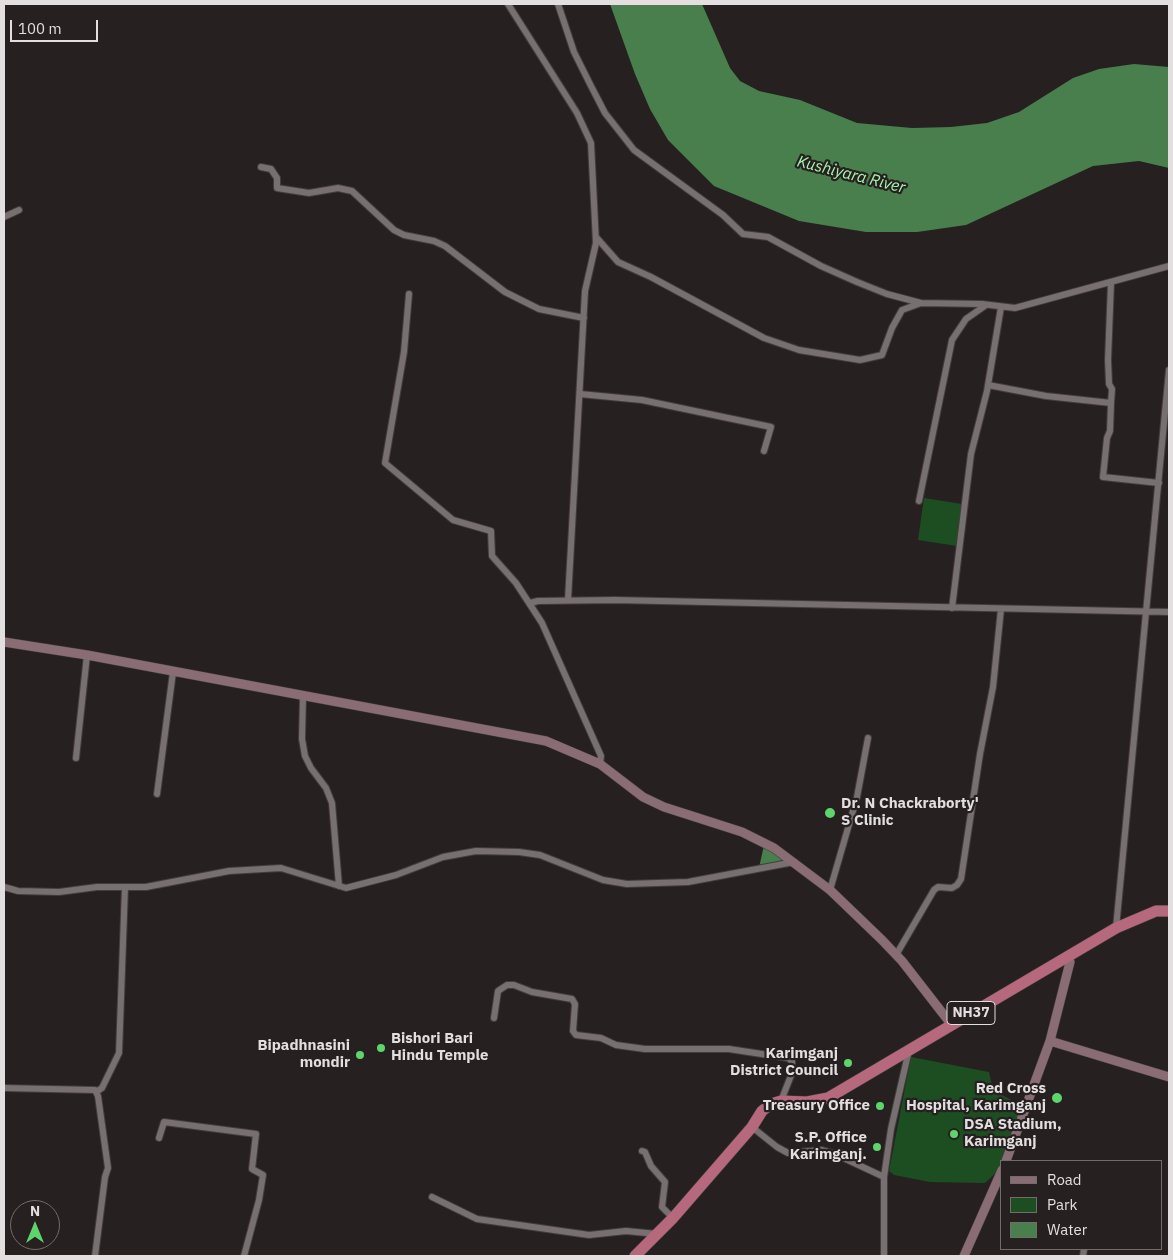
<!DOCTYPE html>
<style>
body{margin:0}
#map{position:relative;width:1173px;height:1260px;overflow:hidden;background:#262021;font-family:"IBM Plex Sans",sans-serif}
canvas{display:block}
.frame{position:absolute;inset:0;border:5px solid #e3dedf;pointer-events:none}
.legend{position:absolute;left:1000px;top:1160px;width:162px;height:90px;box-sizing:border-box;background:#262021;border:1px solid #726c6d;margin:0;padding:6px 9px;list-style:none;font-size:15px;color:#e3dedf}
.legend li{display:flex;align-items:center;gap:10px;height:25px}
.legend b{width:25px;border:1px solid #726c6d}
.north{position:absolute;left:10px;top:1200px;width:50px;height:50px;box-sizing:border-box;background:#262021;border:1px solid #726c6d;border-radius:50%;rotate:0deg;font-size:14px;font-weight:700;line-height:20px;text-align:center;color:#e3dedf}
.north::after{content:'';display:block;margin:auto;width:18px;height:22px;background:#5ed56c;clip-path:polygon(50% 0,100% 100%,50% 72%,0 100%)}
.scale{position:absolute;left:10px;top:20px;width:88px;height:22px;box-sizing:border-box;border:2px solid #e3dedf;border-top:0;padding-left:6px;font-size:15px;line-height:18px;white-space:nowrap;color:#e3dedf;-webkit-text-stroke:4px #262021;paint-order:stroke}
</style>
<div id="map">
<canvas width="1173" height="1260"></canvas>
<div class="frame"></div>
<ul class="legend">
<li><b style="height:6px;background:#8a6d74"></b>Road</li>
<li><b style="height:14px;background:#1c4e22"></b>Park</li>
<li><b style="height:14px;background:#497f4d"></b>Water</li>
</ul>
<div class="north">N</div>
<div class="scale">100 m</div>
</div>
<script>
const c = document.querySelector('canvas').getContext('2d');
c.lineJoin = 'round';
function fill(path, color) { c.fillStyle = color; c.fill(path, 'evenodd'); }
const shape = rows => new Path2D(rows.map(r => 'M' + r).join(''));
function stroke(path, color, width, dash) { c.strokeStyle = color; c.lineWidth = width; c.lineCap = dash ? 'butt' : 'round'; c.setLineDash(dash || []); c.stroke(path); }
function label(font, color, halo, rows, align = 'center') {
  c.font = font + ' "IBM Plex Sans",sans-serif'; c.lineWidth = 4.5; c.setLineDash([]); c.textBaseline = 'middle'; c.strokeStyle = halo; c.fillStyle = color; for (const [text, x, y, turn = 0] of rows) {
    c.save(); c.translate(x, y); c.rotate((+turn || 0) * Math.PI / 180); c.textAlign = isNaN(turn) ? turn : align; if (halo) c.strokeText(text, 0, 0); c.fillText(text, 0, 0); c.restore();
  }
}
const green = shape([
 [924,498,962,504,957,546,918,540],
 [911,1057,989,1072,993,1090,1024,1107,998,1171,985,1183,930,1182,894,1175,889,1171]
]);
const water = shape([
 [610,4,702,4,730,68,740,81,759,91,800,100,857,123,912,128,951,127,987,123,1019,112,1073,78,1099,69,1134,64,1169,67,1169,168,1139,161,1093,166,966,225,917,232,866,232,799,221,714,186,668,140,650,109,635,74],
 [764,845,789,861,759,868]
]);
const street = shape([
 [508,4,577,113,591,143,596,243,585,291,568,600],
 [558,4,574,52,591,86,605,113,634,150,723,215,743,234,768,237,821,266,857,282,887,294,921,303],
 [261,167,271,169,277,178,277,188,309,193,338,188,352,191,394,230,404,235,434,241,445,246,505,292,539,309,584,318],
 [4,217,19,210],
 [596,237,618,262,651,277,764,338,799,350,860,360,882,355,892,328,902,310,921,303,982,304,1015,308,1169,266],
 [409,294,404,352,385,463,453,520,491,531,492,556,516,583,542,623,601,756,600,764],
 [988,385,1046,396,1111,403,1110,431,1107,438,1103,477,1159,483],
 [580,394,642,400,771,427,764,451],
 [1111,403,1112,389,1109,384,1108,360,1111,283],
 [919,501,952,340,966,319,986,305],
 [530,603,538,601,615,600,1169,612],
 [952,608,971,454,987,391,1001,307],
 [303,696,302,739,305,756,311,768,326,788,332,803,339,886],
 [76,758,87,655],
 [157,794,173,672],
 [4,887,18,891,59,892,97,887,146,887,229,871,281,868,346,888,396,875,443,857,476,851,519,852,540,855,603,880,627,884,688,882,794,862],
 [830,890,857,797,868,738],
 [1116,928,1169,370],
 [896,955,934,890,938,887,952,888,957,885,961,879,980,754,993,687,1001,609],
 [494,1018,498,991,507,985,514,985,532,992,572,999,575,1004,573,1031,576,1035,601,1038,616,1045,645,1049,729,1049,788,1058,792,1061,792,1073,781,1101],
 [4,1088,95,1090,98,1096,108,1168,105,1177,95,1256],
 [96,1092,102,1088,119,1053,125,887],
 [752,1127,777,1147,788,1153,822,1150,835,1154,884,1177],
 [159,1138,164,1122,256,1134,252,1169,263,1175,259,1200,244,1256],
 [642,1151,645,1152,651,1166,665,1182,662,1207,673,1218],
 [432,1197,477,1219,589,1235,626,1231,657,1234],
 [884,1256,884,1177,891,1129,909,1050],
 [1083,1256,1084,1249]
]);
const secondary = shape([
 [4,642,87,655,546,741,600,764,643,797,664,807,742,832,774,848,830,890,882,940,902,961,951,1024],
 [1050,1041,1169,1077],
 [1006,1161,1050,1041,1070,962,1068,958],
 [964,1256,1002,1170]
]);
const highway = shape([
 [635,1256,673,1218,752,1127,762,1111,771,1104,781,1101,807,1102,828,1098,1116,928,1156,911,1169,911]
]);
const markers = [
 [830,813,6,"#5ed56c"],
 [381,1048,5,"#5ed56c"],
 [360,1055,5,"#5ed56c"],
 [848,1063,5,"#5ed56c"],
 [1057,1098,6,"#5ed56c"],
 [880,1106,5,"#5ed56c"],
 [954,1134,5,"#5ed56c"],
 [877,1147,5,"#5ed56c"]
];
const shields = [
 [971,1013,48]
];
const shieldNames = [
 ["NH37",971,1013]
];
const poiNames = [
 ["Dr. N Chackraborty'",841,804,"left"],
 ["S Clinic",841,821,"left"],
 ["Bishori Bari",391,1039,"left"],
 ["Hindu Temple",391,1056,"left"],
 ["Bipadhnasini",350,1046],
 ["mondir",350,1063],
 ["Karimganj",838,1054],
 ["District Council",838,1071],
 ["Red Cross",1046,1089],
 ["Hospital, Karimganj",1046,1106],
 ["Treasury Office",870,1106],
 ["DSA Stadium,",964,1125,"left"],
 ["Karimganj",964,1142,"left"],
 ["S.P. Office",867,1138],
 ["Karimganj.",867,1155]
];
const waterNames = [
 ["Kushiyara River",851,175,14]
];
fill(green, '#1c4e22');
fill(water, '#497f4d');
stroke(street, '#423d3e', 8);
stroke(secondary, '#423d3e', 10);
stroke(highway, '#423d3e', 12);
stroke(street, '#776f70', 6);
stroke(secondary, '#8a6d74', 9);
stroke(highway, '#b6697c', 11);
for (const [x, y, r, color] of markers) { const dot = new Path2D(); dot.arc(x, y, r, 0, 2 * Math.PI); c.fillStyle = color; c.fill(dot); stroke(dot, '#262021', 2); }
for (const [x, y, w] of shields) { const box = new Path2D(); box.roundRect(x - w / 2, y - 11.5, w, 23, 4); c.fillStyle = '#262021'; c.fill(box); stroke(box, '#e3dedf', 1); }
label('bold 14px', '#e3dedf', null, shieldNames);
label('bold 15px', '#e3dedf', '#262021', poiNames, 'right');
label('italic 16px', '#a6f4aa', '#262021', waterNames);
</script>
